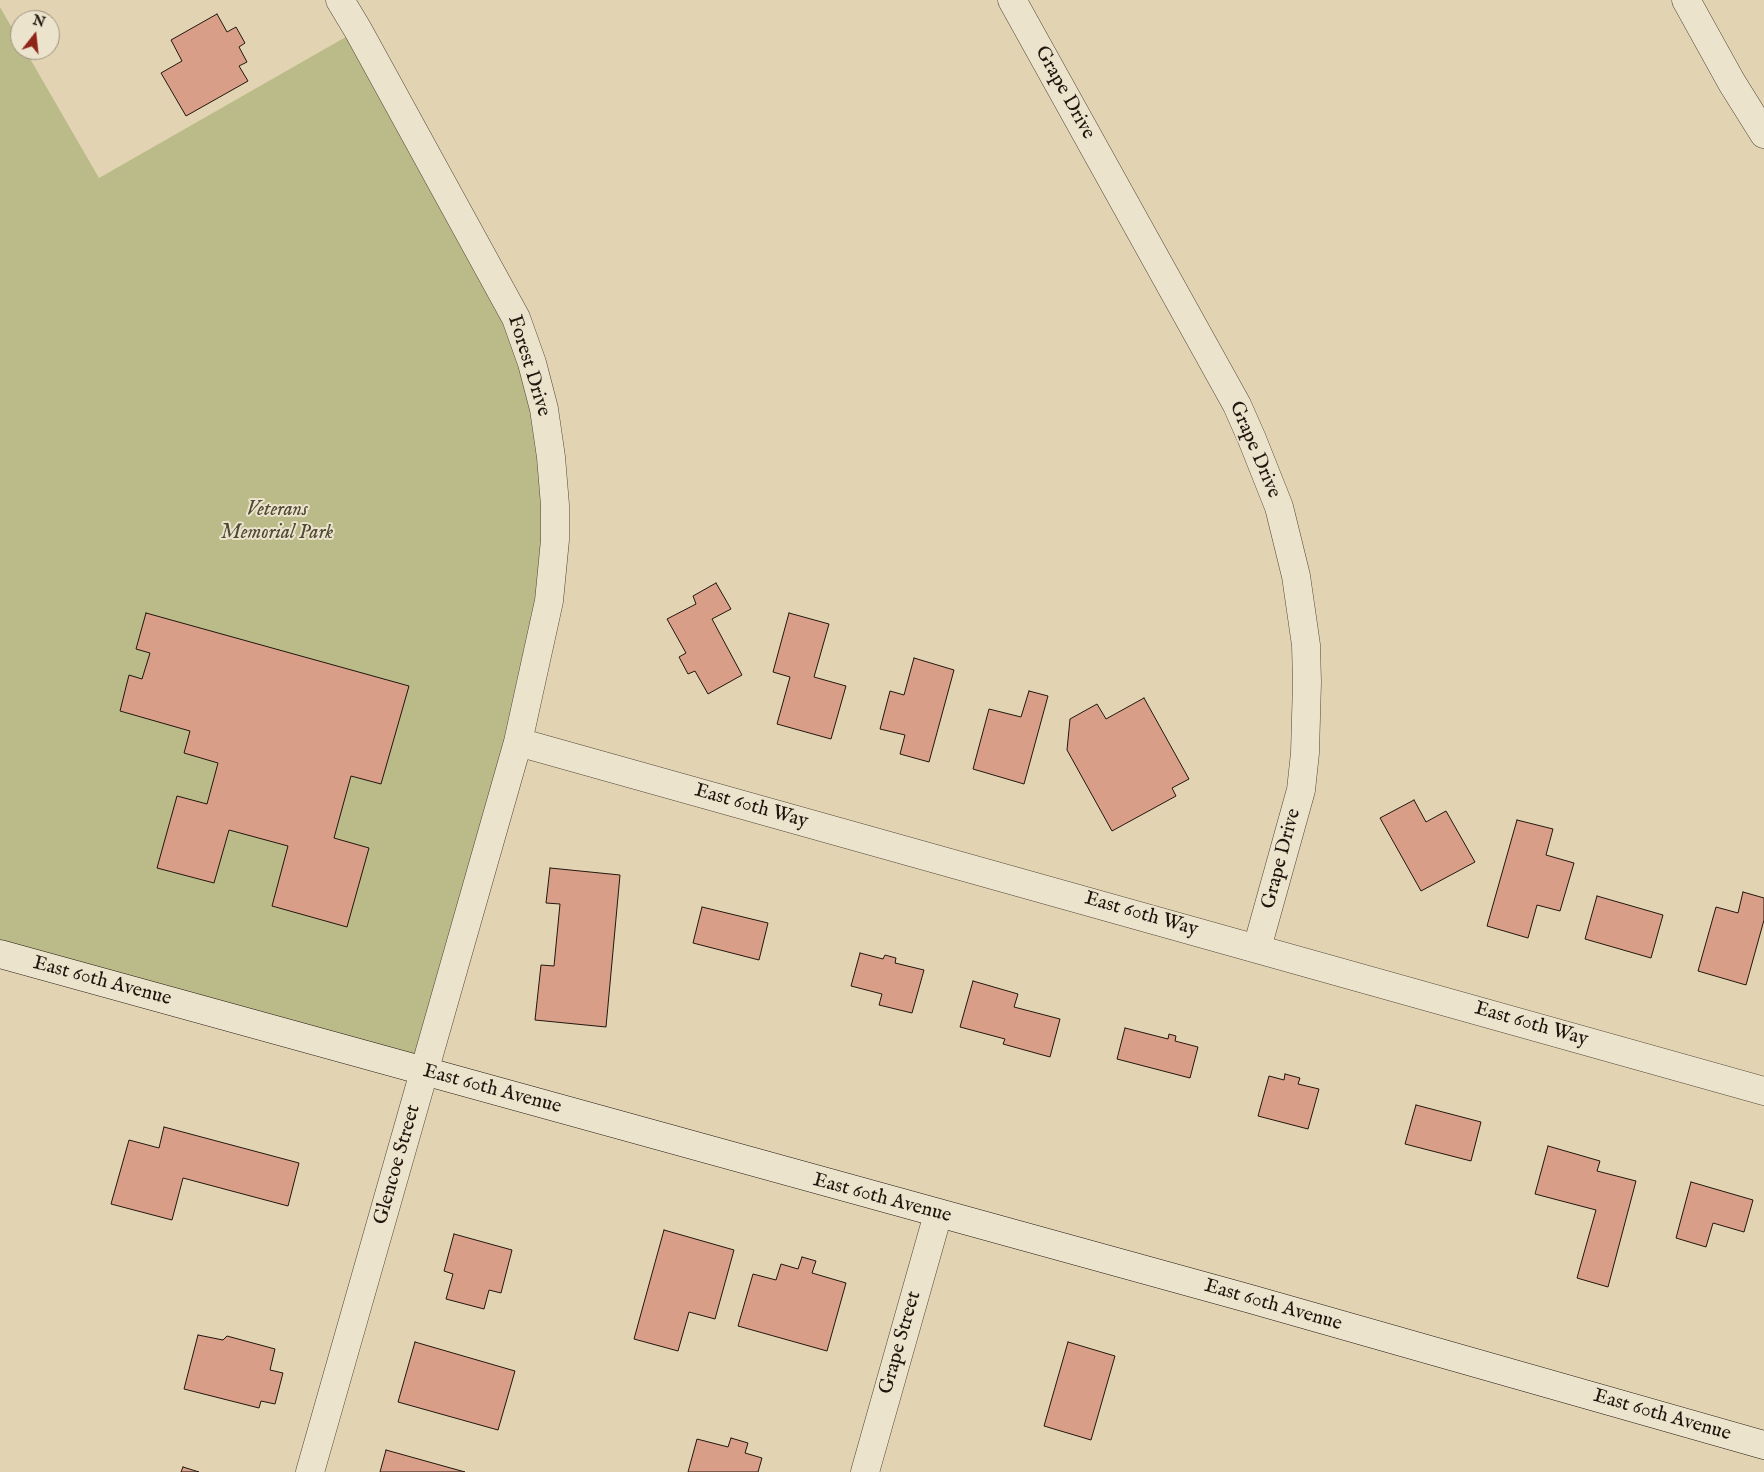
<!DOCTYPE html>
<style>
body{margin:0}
#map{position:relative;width:1764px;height:1472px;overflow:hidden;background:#e2d4b2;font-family:"IM FELL English",serif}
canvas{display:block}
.north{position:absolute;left:10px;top:10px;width:50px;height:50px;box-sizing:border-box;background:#ece3cd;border:1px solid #9b9181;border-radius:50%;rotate:16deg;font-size:14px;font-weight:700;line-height:20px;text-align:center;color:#21160e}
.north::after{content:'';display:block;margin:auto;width:18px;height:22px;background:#8f2418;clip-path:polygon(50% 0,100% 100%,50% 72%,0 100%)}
</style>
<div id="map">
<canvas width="1764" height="1472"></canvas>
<div class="north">N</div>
</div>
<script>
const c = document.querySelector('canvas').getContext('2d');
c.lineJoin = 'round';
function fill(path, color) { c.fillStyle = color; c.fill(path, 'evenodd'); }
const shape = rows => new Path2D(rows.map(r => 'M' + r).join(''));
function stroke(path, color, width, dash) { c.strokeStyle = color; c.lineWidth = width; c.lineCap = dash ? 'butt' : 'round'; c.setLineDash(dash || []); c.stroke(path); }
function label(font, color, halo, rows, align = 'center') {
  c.font = font + ' "IM FELL English",serif'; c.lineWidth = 4; c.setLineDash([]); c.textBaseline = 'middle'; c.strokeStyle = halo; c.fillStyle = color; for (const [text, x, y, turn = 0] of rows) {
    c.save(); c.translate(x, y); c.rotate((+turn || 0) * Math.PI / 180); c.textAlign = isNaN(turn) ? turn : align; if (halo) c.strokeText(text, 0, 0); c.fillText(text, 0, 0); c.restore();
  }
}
const green = shape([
 [0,7,20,42,20,50,25,50,99,178,358,30,516,318,555,540,425,1072,0,954]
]);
const building = shape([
 [217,14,227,32,236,27,245,43,239,47,247,62,239,66,248,81,186,116,161,73,182,61,171,40,217,14],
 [716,583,731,609,712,619,742,675,708,694,695,671,688,674,679,657,686,653,667,619,696,604,693,596,716,583],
 [146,613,409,686,381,784,351,776,334,838,369,848,347,927,272,906,288,846,229,830,214,883,157,868,177,796,207,804,218,763,184,753,190,731,120,711,129,675,142,679,150,653,136,649,146,613],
 [789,613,829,624,814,677,846,686,831,739,777,724,790,677,773,672,789,613],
 [914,658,954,670,929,762,900,754,905,735,880,729,890,691,904,695,914,658],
 [1029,691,1048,696,1024,784,973,769,989,709,1021,717,1029,691],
 [1144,698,1189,779,1172,788,1176,796,1112,831,1067,750,1070,719,1097,704,1106,719,1144,698],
 [1414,800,1426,822,1446,811,1475,862,1421,891,1380,818,1414,800],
 [1517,820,1553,829,1546,855,1574,863,1560,911,1537,905,1528,938,1487,926,1517,820],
 [550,868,620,875,606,1027,535,1020,541,965,554,966,560,904,546,903,550,868],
 [1743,892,1764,898,1764,920,1746,985,1698,971,1716,907,1738,913,1743,892],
 [1597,896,1663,915,1651,958,1585,939,1597,896],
 [702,907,768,923,759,960,693,943,702,907],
 [860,953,883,959,885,955,896,958,895,963,924,970,912,1013,879,1005,882,994,851,986,860,953],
 [973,981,1018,994,1014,1007,1060,1019,1050,1057,1003,1044,1005,1039,960,1027,973,981],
 [1125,1028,1168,1039,1169,1034,1176,1036,1175,1041,1198,1047,1190,1078,1117,1059,1125,1028],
 [1285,1074,1300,1078,1298,1084,1319,1089,1308,1129,1258,1116,1269,1076,1284,1080,1285,1074],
 [1416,1105,1481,1122,1471,1161,1405,1144,1416,1105],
 [164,1127,299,1163,288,1206,183,1178,172,1220,111,1204,129,1140,159,1148,164,1127],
 [1548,1146,1600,1161,1597,1171,1636,1181,1608,1287,1577,1278,1596,1210,1535,1194,1548,1146],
 [1691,1182,1753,1200,1744,1232,1713,1223,1706,1247,1676,1238,1691,1182],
 [664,1230,734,1250,715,1319,689,1312,678,1351,634,1339,664,1230],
 [454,1234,512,1250,501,1293,489,1290,484,1309,446,1299,453,1274,444,1271,454,1234],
 [802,1257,816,1261,812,1273,846,1283,827,1351,738,1326,753,1274,776,1280,781,1264,798,1269,802,1257],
 [198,1335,223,1340,227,1336,275,1349,270,1370,283,1373,275,1404,261,1401,259,1408,184,1389,198,1335],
 [415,1342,515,1371,498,1430,398,1402,415,1342],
 [1068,1342,1115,1356,1091,1440,1044,1426,1068,1342],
 [731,1438,748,1443,745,1453,762,1458,758,1472,688,1472,697,1439,728,1447,731,1438],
 [386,1450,465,1472,380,1472,386,1450],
 [183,1467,199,1472,181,1472,183,1467]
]);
const street = shape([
 [1012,0,1237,405,1252,439,1279,507,1296,576,1306,645,1307,682,1305,753,1301,790,1257,948],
 [1686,0,1732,83,1764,134],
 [518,742,1764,1091],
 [310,1472,518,742,549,601,555,540,555,505,551,457,544,409,532,363,516,318,358,30,340,0],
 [865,1472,938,1214]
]);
const secondary = shape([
 [0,954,1247,1298,1764,1445]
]);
const streetNames = [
 ["Grape Drive",1064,93,61],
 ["Forest Drive",528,366,73],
 ["Grape Drive",1254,450,67],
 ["East 60th Way",751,807,16],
 ["Grape Drive",1282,859,-75],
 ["East 60th Way",1141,915,16],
 ["East 60th Avenue",102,982,15],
 ["East 60th Way",1531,1025,16],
 ["East 60th Avenue",492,1090,15],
 ["Glencoe Street",398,1165,-74],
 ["East 60th Avenue",882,1199,15],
 ["East 60th Avenue",1273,1306,16],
 ["Grape Street",901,1343,-74],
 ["East 60th Avenue",1662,1416,16]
];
const parkNames = [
 ["Veterans",277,511],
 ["Memorial Park",277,534]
];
fill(green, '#babb88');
fill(building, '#d99e88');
stroke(building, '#21160e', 1);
stroke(street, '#514637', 29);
stroke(secondary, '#21160e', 29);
stroke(street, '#ece3cd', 28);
stroke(secondary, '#ece3cd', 28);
label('20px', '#21160e', '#ece3cd', streetNames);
label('italic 20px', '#4f4833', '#ece3cd', parkNames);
</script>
